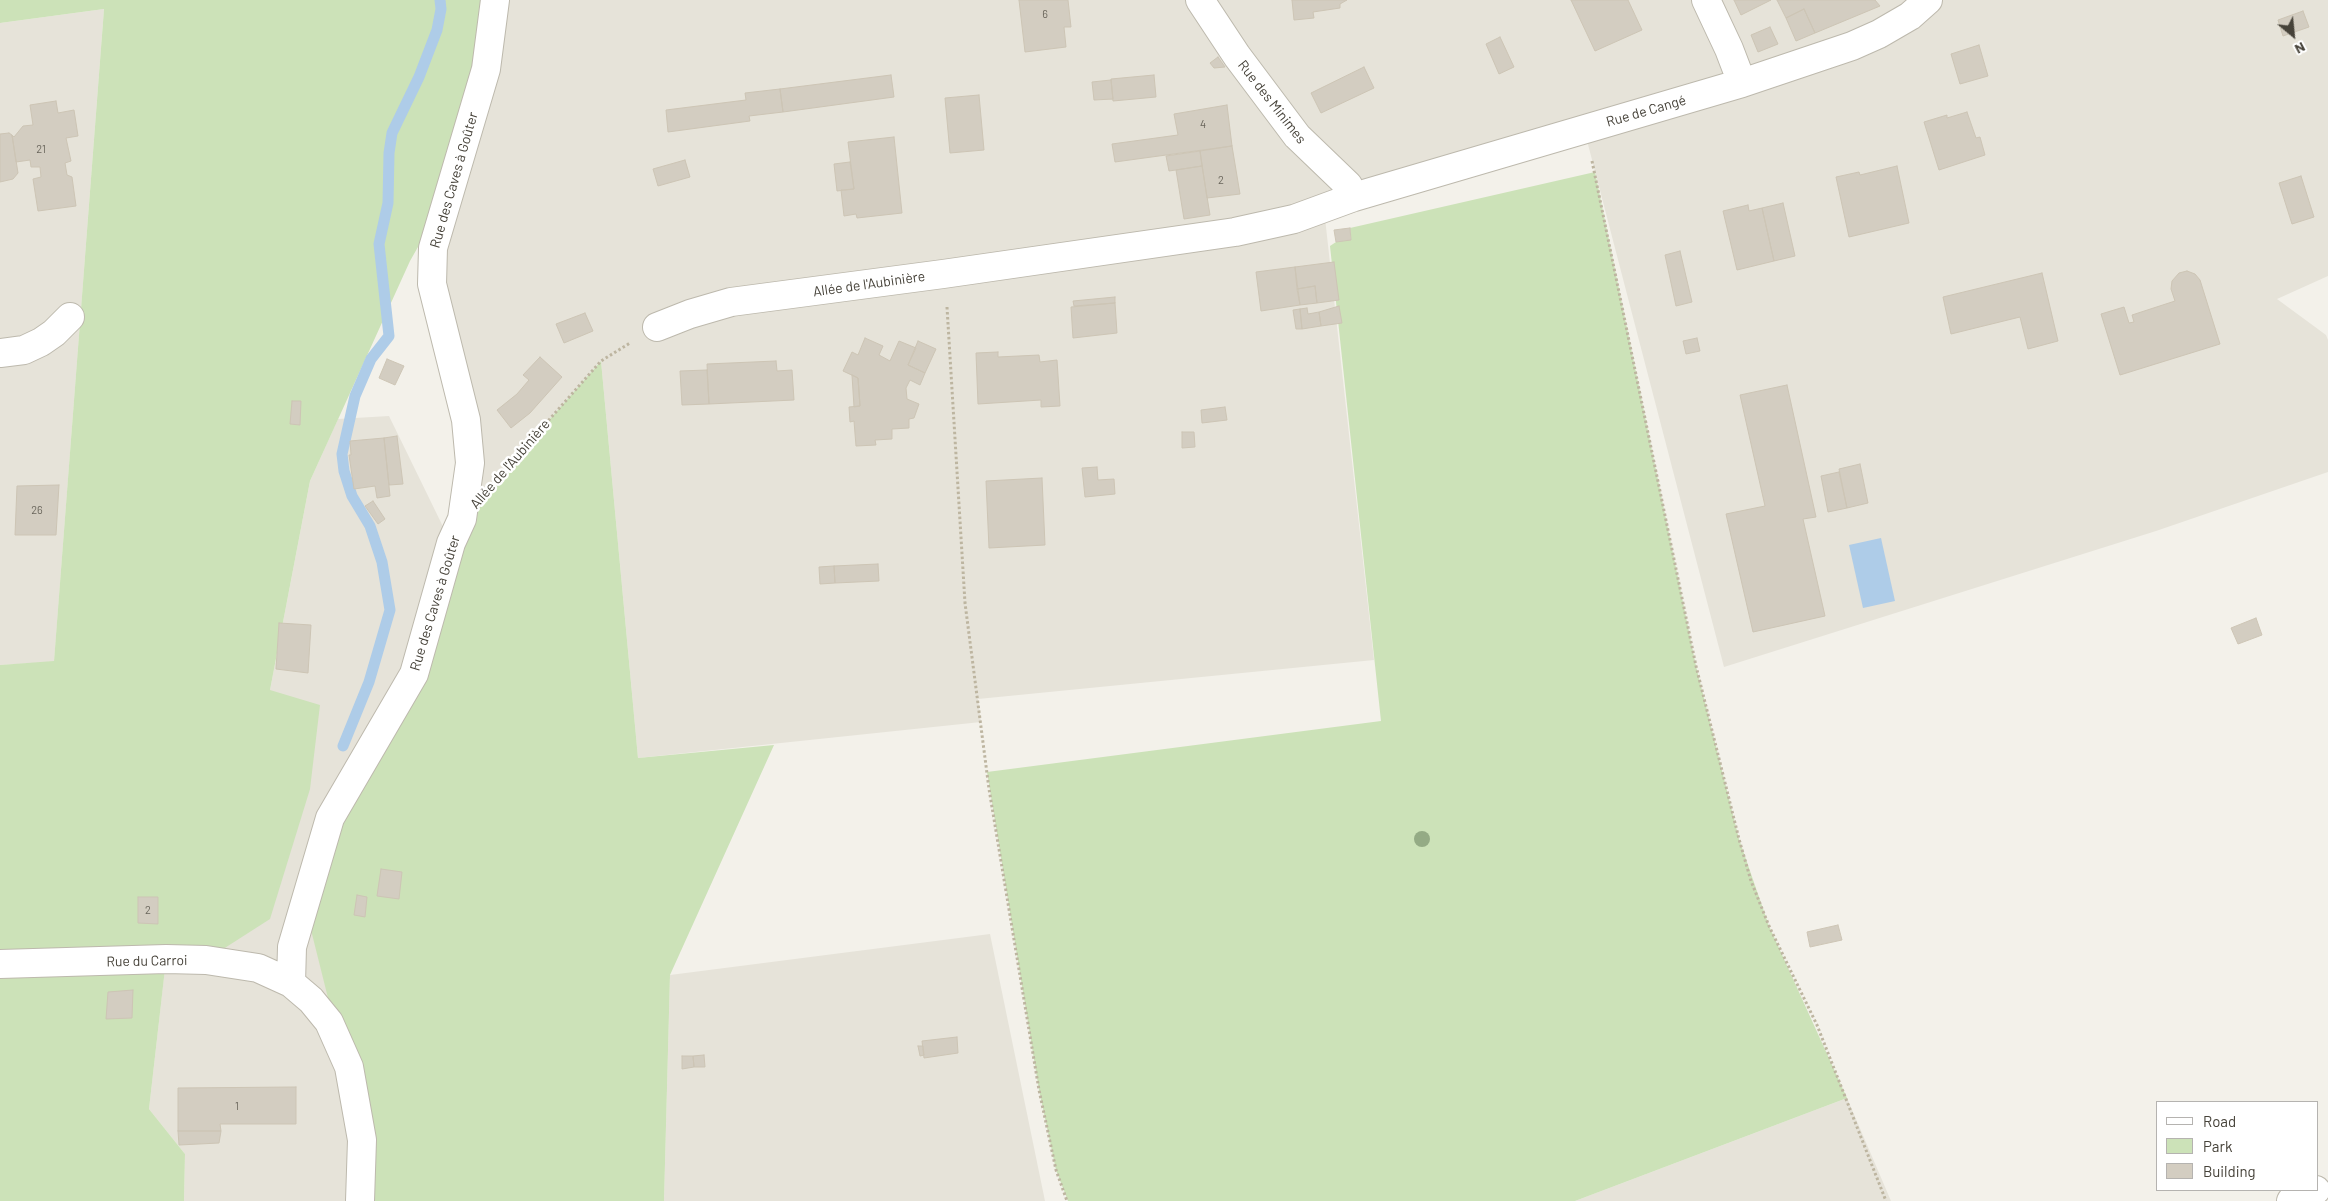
<!DOCTYPE html>
<meta charset="utf-8">
<style>
body{margin:0}
#map{position:relative;width:2328px;height:1201px;overflow:hidden;background:#f3f1ea;font-family:Barlow,sans-serif}
canvas{display:block}
.legend{position:absolute;left:2156px;top:1101px;width:162px;height:90px;box-sizing:border-box;background:#fff;border:1px solid #b5b3b0;margin:0;padding:6px 9px;list-style:none;font-size:15px;color:#464239}
.legend li{display:flex;align-items:center;gap:10px;height:25px}
.legend b{width:25px;border:1px solid #b5b3b0}
.north{position:absolute;left:2268px;top:10px;width:50px;height:50px;-webkit-text-stroke:4px #fff;paint-order:stroke;rotate:152deg;font-size:14px;font-weight:700;line-height:20px;text-align:center;color:#464239}
.north::after{content:'';display:block;margin:auto;width:18px;height:22px;background:#464239;clip-path:polygon(50% 0,100% 100%,50% 72%,0 100%)}
</style>
<div id="map">
<canvas width="2328" height="1201"></canvas>
<ul class="legend">
<li><b style="height:6px;background:#fff"></b>Road</li>
<li><b style="height:14px;background:#cce2b8"></b>Park</li>
<li><b style="height:14px;background:#d3cdc1"></b>Building</li>
</ul>
<div class="north">N</div>
</div>
<script>
const c = document.querySelector('canvas').getContext('2d');
c.lineJoin = 'round';
function fill(path, color) { c.fillStyle = color; c.fill(path, 'evenodd'); }
const shape = rows => new Path2D(rows.map(r => 'M' + r).join(''));
function stroke(path, color, width, dash) { c.strokeStyle = color; c.lineWidth = width; c.lineCap = dash ? 'butt' : 'round'; c.setLineDash(dash || []); c.stroke(path); }
function label(font, color, halo, rows, align = 'center') {
  c.font = font + ' Barlow,sans-serif'; c.lineWidth = 5; c.setLineDash([]); c.textBaseline = 'middle'; c.strokeStyle = halo; c.fillStyle = color; for (const [text, x, y, turn = 0] of rows) {
    c.save(); c.translate(x, y); c.rotate((+turn || 0) * Math.PI / 180); c.textAlign = isNaN(turn) ? turn : align; if (halo) c.strokeText(text, 0, 0); c.fillText(text, 0, 0); c.restore();
  }
}
const residential = shape([
 [495,0,2328,0,2328,276,2277,299,2326,335,2328,340,2328,472,2156,531,1724,667,1584,129,1324,209,1374,660,978,699,981,722,638,758,601,361,462,519,470,463,433,248],
 [104,9,54,662,0,665,0,23],
 [389,416,451,543,339,1042,360,1201,184,1201,185,1154,149,1109,166,959,270,690,310,481,338,419],
 [990,934,1045,1201,664,1201,670,975],
 [1847,1098,1891,1201,1575,1201]
]);
const green = shape([
 [0,0,495,0,451,189,410,261,310,481,270,690,320,705,310,789,270,919,206,960,166,960,149,1109,185,1154,184,1201,0,1201,0,665,54,661,104,9,0,23],
 [1595,172,1696,666,1739,839,1769,926,1847,1098,1575,1201,1068,1201,1056,1170,1039,1090,987,772,1381,721,1330,246,1336,242,1351,239,1350,228],
 [601,361,638,758,774,745,670,975,664,1201,360,1201,339,1042,305,906,330,818,414,674,462,519]
]);
const water = shape([
 [1881,538,1895,601,1863,608,1849,545]
]);
const stream = shape([
 [343,746,369,682,390,610,382,562,370,526,352,496,344,471,342,454,355,396,371,359,389,336,379,244,388,203,389,153,392,133,419,77,437,30,441,9,440,0]
]);
const building = shape([
 [1019,0,1068,0,1071,27,1064,27,1066,47,1025,52,1019,0],
 [1292,0,1347,0,1340,4,1340,8,1313,12,1314,18,1294,20,1292,0],
 [1571,0,1628,0,1642,30,1595,51,1571,0],
 [1734,0,1771,0,1741,15,1734,0],
 [1777,0,1875,0,1880,6,1815,33,1804,9,1786,18,1777,0],
 [1804,9,1815,33,1796,41,1786,18,1804,9],
 [2303,11,2309,27,2283,36,2278,20,2303,11],
 [1770,27,1778,44,1758,52,1751,35,1770,27],
 [1500,37,1514,67,1499,74,1486,44,1500,37],
 [1979,45,1988,76,1960,84,1951,54,1979,45],
 [1218,57,1225,67,1214,68,1210,63,1218,57],
 [1364,67,1374,88,1321,113,1311,93,1364,67],
 [891,75,894,97,783,112,780,89,891,75],
 [1154,75,1156,97,1113,101,1111,79,1154,75],
 [1111,80,1113,99,1094,100,1092,82,1111,80],
 [780,89,783,112,749,116,750,121,668,132,666,110,746,100,745,93,780,89],
 [979,95,984,150,950,153,945,98,979,95],
 [56,101,58,113,74,110,78,136,66,138,71,161,65,163,67,175,72,177,76,206,38,211,33,179,41,177,40,167,31,167,30,160,16,162,12,135,14,137,23,126,33,125,30,105,56,101],
 [1227,105,1232,146,1115,162,1112,144,1178,135,1174,114,1227,105],
 [1967,112,1976,138,1980,137,1985,155,1939,170,1924,122,1947,115,1947,118,1967,112],
 [9,133,12,135,18,173,13,179,0,182,0,134,9,133],
 [894,137,902,213,857,218,856,214,844,216,841,190,854,189,848,142,894,137],
 [1232,146,1240,194,1207,198,1200,151,1232,146],
 [1200,151,1202,166,1169,171,1166,156,1200,151],
 [685,160,690,177,658,186,653,169,685,160],
 [850,162,854,189,837,191,834,164,850,162],
 [1202,166,1210,215,1184,219,1176,170,1202,166],
 [1897,166,1909,223,1849,237,1836,177,1859,172,1860,175,1897,166],
 [2301,176,2314,217,2292,224,2279,183,2301,176],
 [1783,203,1795,256,1774,261,1762,208,1783,203],
 [1748,205,1749,211,1762,208,1774,261,1737,270,1723,211,1748,205],
 [1350,228,1351,240,1336,242,1334,230,1350,228],
 [1680,251,1692,302,1676,306,1665,255,1680,251],
 [1334,262,1339,300,1317,303,1315,286,1297,289,1295,267,1334,262],
 [1295,267,1300,305,1261,311,1256,272,1295,267],
 [2187,271,2195,274,2200,280,2220,344,2120,375,2101,314,2124,307,2129,323,2134,322,2132,315,2175,301,2171,289,2172,281,2179,273,2187,271],
 [2042,273,2058,341,2028,349,2020,317,1951,334,1943,297,2042,273],
 [1315,286,1317,303,1300,305,1297,289,1315,286],
 [1115,297,1115,303,1074,306,1073,301,1115,297],
 [1115,303,1117,333,1073,338,1071,307,1115,303],
 [1339,306,1342,323,1321,326,1319,312,1339,306],
 [1307,308,1308,314,1319,312,1321,326,1302,329,1300,309,1307,308],
 [1300,309,1302,329,1296,329,1293,310,1300,309],
 [585,313,593,331,564,343,556,324,585,313],
 [865,338,883,346,879,355,890,361,899,341,916,348,908,365,925,373,920,385,910,380,906,388,907,399,919,404,914,418,909,419,909,428,892,429,892,439,875,440,876,445,856,446,854,421,850,422,849,407,860,406,858,378,843,371,852,352,858,355,865,338],
 [1697,338,1700,351,1686,354,1683,341,1697,338],
 [918,341,936,349,925,373,908,365,918,341],
 [998,352,998,357,1039,355,1040,362,1057,360,1060,406,1041,407,1041,400,978,404,976,353,998,352],
 [540,357,562,377,530,413,511,428,497,410,517,394,529,380,523,375,540,357],
 [387,359,404,366,395,385,379,378,387,359],
 [776,361,777,371,792,370,794,400,709,404,707,364,776,361],
 [707,370,709,404,682,405,680,371,707,370],
 [852,375,858,378,860,406,854,407,852,375],
 [1787,385,1816,517,1803,519,1825,616,1753,632,1726,514,1765,506,1740,395,1787,385],
 [292,401,301,401,300,425,290,424,292,401],
 [1225,407,1227,420,1202,423,1201,410,1225,407],
 [1182,432,1194,432,1195,447,1182,448,1182,432],
 [397,436,403,484,389,485,384,438,397,436],
 [384,438,390,496,377,498,375,486,354,489,349,455,351,455,350,441,384,438],
 [1860,464,1868,503,1847,508,1839,469,1860,464],
 [1097,467,1098,480,1114,479,1115,494,1085,497,1082,468,1097,467],
 [1839,472,1847,508,1828,512,1821,476,1839,472],
 [1042,478,1045,545,989,548,986,481,1042,478],
 [59,485,56,535,15,535,17,486,59,485],
 [373,501,385,519,378,524,365,506,373,501],
 [878,564,879,581,835,583,834,566,878,564],
 [834,566,835,583,820,584,819,567,834,566],
 [2256,618,2262,635,2238,644,2231,628,2256,618],
 [279,623,311,625,308,673,276,669,279,623],
 [381,869,402,872,399,899,377,896,381,869],
 [357,895,367,897,365,917,354,915,357,895],
 [138,897,158,897,158,924,138,923,138,897],
 [1838,925,1842,940,1810,947,1807,932,1838,925],
 [133,990,132,1018,106,1019,108,992,133,990],
 [957,1037,958,1053,924,1058,922,1041,957,1037],
 [918,1046,923,1046,924,1055,920,1056,918,1046],
 [704,1055,705,1067,694,1067,693,1056,704,1055],
 [682,1056,693,1056,694,1067,682,1069,682,1056],
 [296,1087,296,1124,220,1124,221,1131,178,1131,178,1088,296,1087],
 [178,1131,221,1131,219,1143,179,1145,178,1131]
]);
const path = shape([
 [1592,161,1696,666,1739,839,1751,881,1769,926,1817,1025,1886,1201],
 [947,307,965,603,989,789,1039,1090,1056,1170,1067,1201],
 [502,473,601,361,630,343]
]);
const street = shape([
 [1200,0,1237,56,1297,136,1348,185,1354,197],
 [1706,0,1729,49,1742,83],
 [657,327,690,314,731,302,943,274,1235,232,1294,219,1354,197,1742,83,1852,46,1879,34,1910,16,1928,0],
 [0,353,24,350,41,342,54,333,70,317],
 [0,964,166,959,206,960,258,968,291,983,311,1000,329,1022,349,1067,362,1140,360,1201],
 [291,983,292,947,330,818,414,674,451,543,462,519,470,463,466,420,432,284,433,248,486,69,495,0],
 [2291,1201,2316,1190]
]);
const trees = [
 [1422,839]
];
const numberNames = [
 ["6",1045,14],
 ["4",1203,124],
 ["21",41,149],
 ["2",1221,180],
 ["26",37,510],
 ["2",148,910],
 ["1",237,1106]
];
const streetNames = [
 ["Rue des Minimes",1272,102,52],
 ["Rue de Cangé",1646,111,-16],
 ["Rue des Caves à Goûter",454,180,-74],
 ["Allée de l'Aubinière",869,284,-8],
 ["Allée de l'Aubinière",510,464,-49],
 ["Rue des Caves à Goûter",435,603,-73],
 ["Rue du Carroi",147,961,-1]
];
fill(residential, '#e6e3d9');
fill(green, '#cce2b8');
fill(water, '#aecce8');
stroke(stream, '#aecce8', 11);
fill(building, '#d3cdc1');
stroke(building, '#cdc5b5', 1);
stroke(street, '#bdb9ad', 30);
stroke(path, '#bdb5a0', 3, [2.5, 2.5]);
stroke(street, '#fff', 28);
c.fillStyle = '#94ab85';
for (const [x, y] of trees) { c.beginPath(); c.arc(x, y, 8, 0, 2 * Math.PI); c.fill(); }
label('11px', '#69655b', null, numberNames);
label('14px', '#464239', '#fff', streetNames);
</script>
